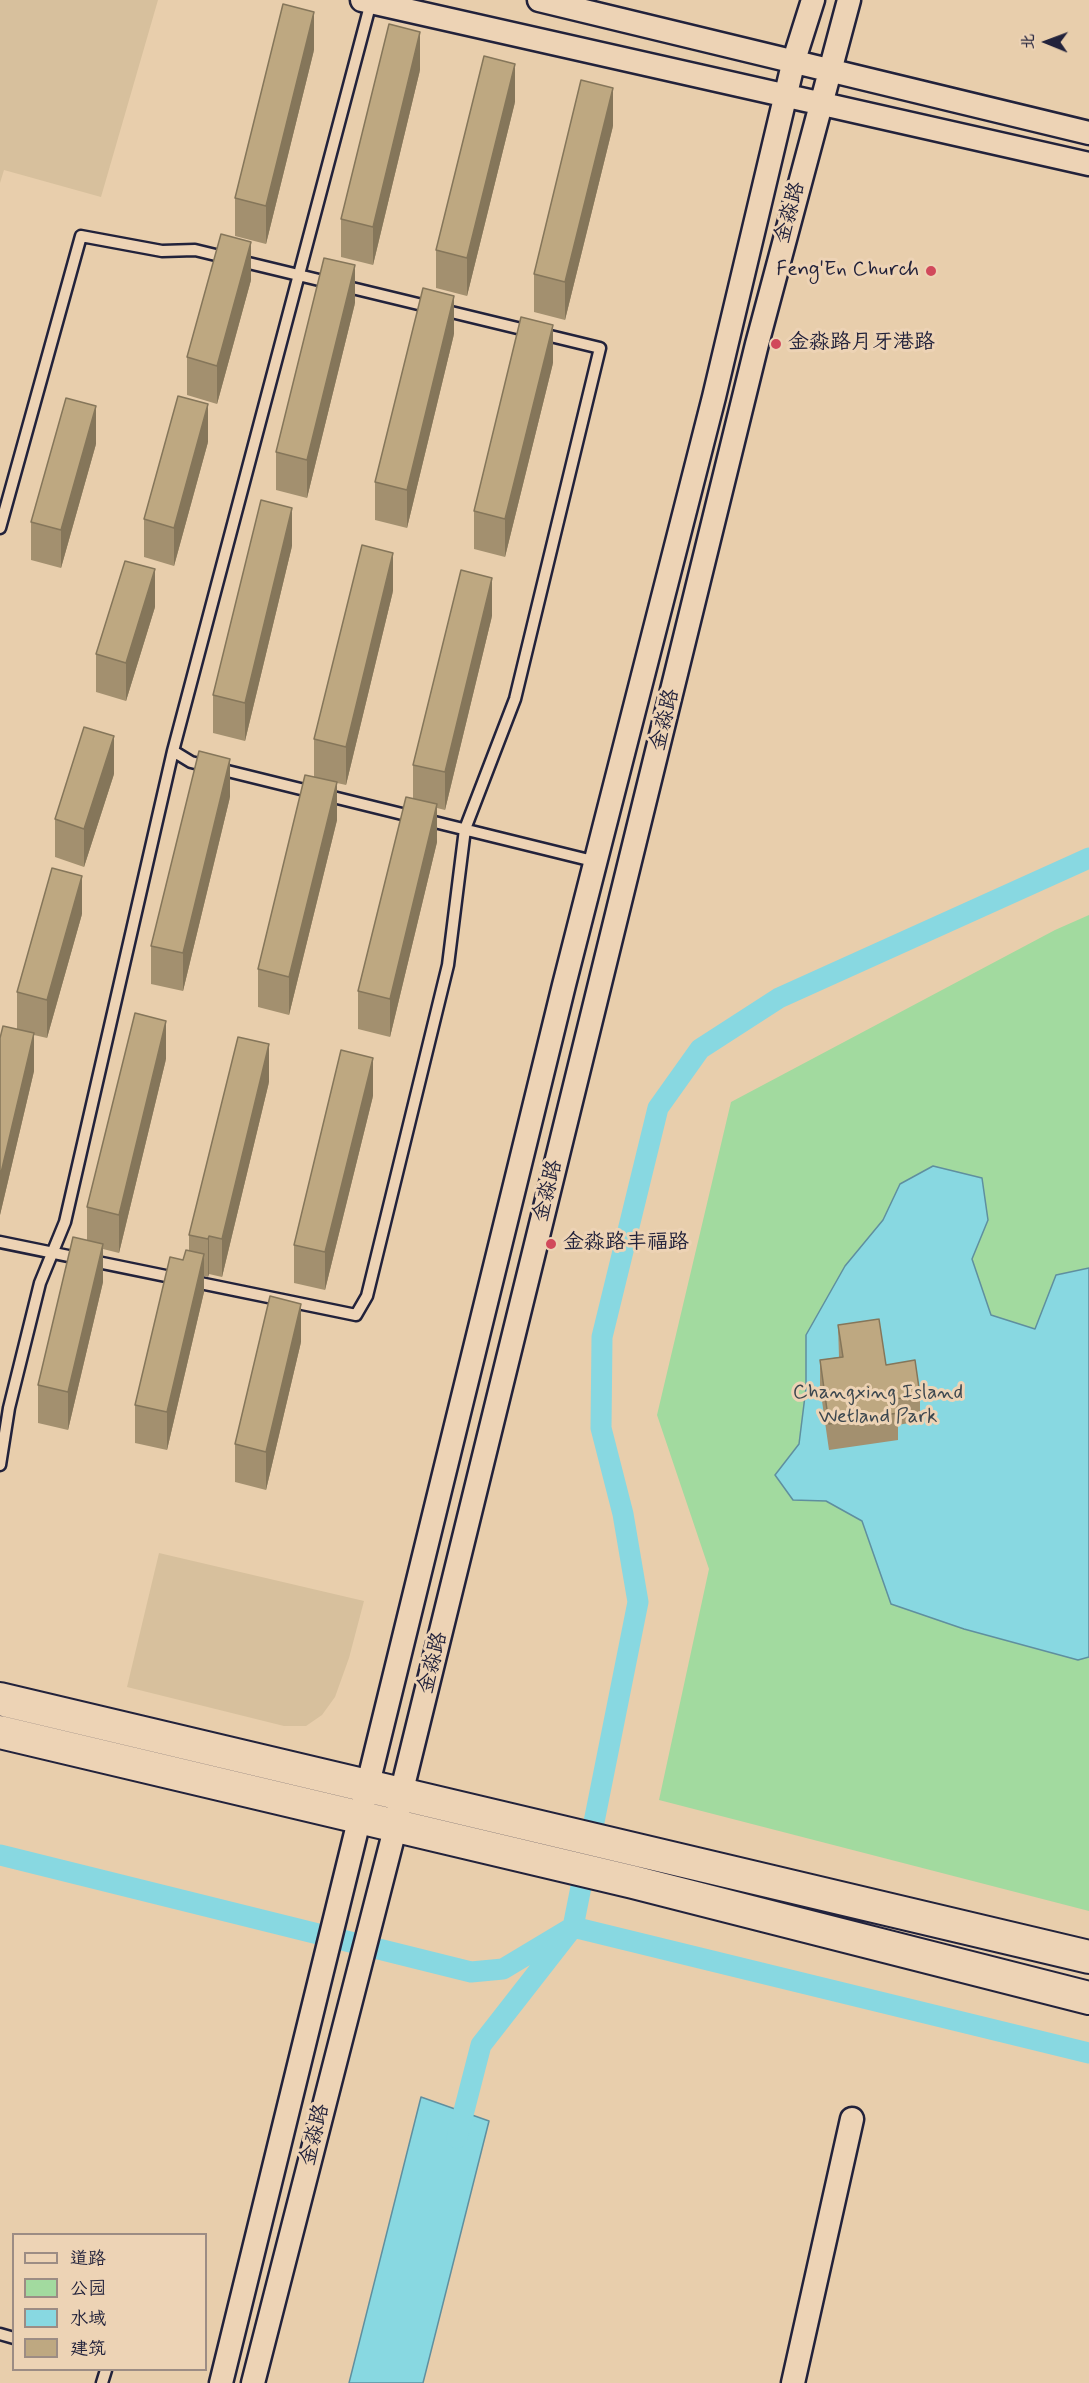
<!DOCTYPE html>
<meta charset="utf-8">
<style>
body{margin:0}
#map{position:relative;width:1089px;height:2383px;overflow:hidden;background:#e8ceac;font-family:Mynerve,"LXGW WenKai TC",sans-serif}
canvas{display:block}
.legend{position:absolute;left:12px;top:2233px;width:195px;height:138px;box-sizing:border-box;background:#edd3b5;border:2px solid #9c8c84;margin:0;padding:8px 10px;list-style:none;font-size:18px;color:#22223b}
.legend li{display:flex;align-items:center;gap:12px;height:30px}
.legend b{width:30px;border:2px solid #9c8c84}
.north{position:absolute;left:1017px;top:12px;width:60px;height:60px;-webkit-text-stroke:4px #edd3b5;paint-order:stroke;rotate:271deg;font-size:16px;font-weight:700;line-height:24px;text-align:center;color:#22223b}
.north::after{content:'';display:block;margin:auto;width:21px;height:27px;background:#22223b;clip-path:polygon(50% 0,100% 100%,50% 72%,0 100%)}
</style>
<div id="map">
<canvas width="1089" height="2383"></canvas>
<ul class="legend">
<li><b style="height:8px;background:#edd3b5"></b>道路</li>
<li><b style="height:16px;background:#a2da9f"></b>公园</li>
<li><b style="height:16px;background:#88d8e1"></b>水域</li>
<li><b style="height:16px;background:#bea881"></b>建筑</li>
</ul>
<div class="north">北</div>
</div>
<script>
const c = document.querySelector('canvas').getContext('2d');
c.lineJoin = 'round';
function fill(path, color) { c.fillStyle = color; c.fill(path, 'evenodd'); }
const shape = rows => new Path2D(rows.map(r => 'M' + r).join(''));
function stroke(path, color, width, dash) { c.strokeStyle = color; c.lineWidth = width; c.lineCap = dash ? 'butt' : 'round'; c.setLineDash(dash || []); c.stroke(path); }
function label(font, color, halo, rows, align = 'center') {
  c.font = font + ' Mynerve,"LXGW WenKai TC",sans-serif'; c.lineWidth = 6; c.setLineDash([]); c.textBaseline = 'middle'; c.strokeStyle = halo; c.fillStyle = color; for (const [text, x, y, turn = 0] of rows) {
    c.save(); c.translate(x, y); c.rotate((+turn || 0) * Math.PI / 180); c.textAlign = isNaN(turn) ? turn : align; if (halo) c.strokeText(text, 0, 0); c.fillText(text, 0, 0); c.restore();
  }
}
const built = shape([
 [0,0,158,0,101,197,4,170,0,183],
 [159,1553,364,1601,349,1658,335,1697,322,1715,306,1726,284,1726,127,1687]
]);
const green = shape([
 [1089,915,1089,1911,659,1800,709,1569,657,1415,731,1102,1055,930]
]);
const water = shape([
 [933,1166,982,1178,988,1220,972,1259,991,1315,1035,1329,1056,1275,1089,1268,1089,1657,1078,1660,964,1629,891,1604,862,1521,826,1501,793,1500,775,1475,799,1444,806,1388,806,1335,845,1266,883,1220,900,1184,933,1166],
 [421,2097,489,2121,423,2383,349,2383,421,2097]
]);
const canal = shape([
 [0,1855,471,1972,503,1969,573,1927,1089,2053],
 [457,2138,481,2045,573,1927,638,1602,623,1514,601,1428,602,1337,658,1108,700,1049,779,998,1089,858]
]);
const lane = shape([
 [0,528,81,236,162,251,195,250,600,348,515,699,465,829,448,965,367,1296,356,1315,0,1242],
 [173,751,191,762,597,862],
 [0,1465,9,1408,40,1283,65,1222,173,751,371,2],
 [0,2334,14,2338],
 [102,2383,106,2370]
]);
const street = shape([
 [362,0,1089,164],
 [539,0,1089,133],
 [221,2383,564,985,714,397,794,60,813,0],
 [253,2383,396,1825,401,1794,757,344,849,0],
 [793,2383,852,2119]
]);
const secondary = shape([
 [0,1699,1089,1957],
 [0,1732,633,1882,1089,1998]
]);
const wall = shape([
 [314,50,266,244,235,236,235,198],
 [420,70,373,265,341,257,341,219],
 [515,102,467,296,436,288,436,250],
 [613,126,565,320,534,312,534,274],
 [251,280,217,404,187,395,187,357],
 [355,303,307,498,276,490,276,452],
 [454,334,407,528,375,520,375,482],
 [553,363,505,557,474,549,474,511],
 [208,442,174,566,144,557,144,519],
 [96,444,61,568,31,560,31,522],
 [292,546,245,741,213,733,213,695],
 [393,591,346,785,337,783,337,820,289,1015,258,1007,258,969,314,777,314,739],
 [155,607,126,701,96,692,96,654],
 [492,616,445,810,437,808,437,842,390,1037,358,1029,358,991,413,798,413,765],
 [114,774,84,867,55,857,55,819],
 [230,797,183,991,151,984,151,946],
 [82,914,47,1038,34,1035,34,1071,0,1215,0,1038,17,1029,17,992],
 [166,1059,119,1253,103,1249,103,1282,68,1430,38,1423,38,1385,87,1241,87,1207],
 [269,1082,222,1277,209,1274,208,1277,204,1276,204,1292,167,1450,135,1443,135,1405,183,1260,189,1250,189,1235],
 [373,1096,325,1290,294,1283,294,1245],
 [838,1325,920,1395,920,1421,898,1425,898,1440,829,1450,820,1387,820,1360,839,1357],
 [301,1342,266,1490,235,1482,235,1444]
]);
const shadedWall = shape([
 [314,12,314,50,266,244,266,206],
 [420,32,420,70,373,265,373,227],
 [515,64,515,102,467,296,467,258],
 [613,88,613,126,565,320,565,282],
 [251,242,251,280,217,404,217,366],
 [355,265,355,303,307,498,307,460],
 [454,296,454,334,407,528,407,490],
 [553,325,553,363,505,557,505,519],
 [208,404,208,442,174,566,174,528],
 [96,406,96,444,61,568,61,530],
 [292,508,292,546,245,741,245,703],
 [393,553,393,591,346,785,346,747],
 [155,569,155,607,126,701,126,663],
 [492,578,492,616,445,810,445,772],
 [114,736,114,774,84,867,84,829],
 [230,759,230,797,183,991,183,953],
 [337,782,337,820,289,1015,289,977],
 [437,804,437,842,390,1037,390,999],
 [82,876,82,914,47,1038,47,1000],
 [166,1021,166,1059,119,1253,119,1215],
 [34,1033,34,1071,0,1215,0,1177],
 [269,1044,269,1082,222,1277,222,1239],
 [373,1058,373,1096,325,1290,325,1252],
 [209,1236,209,1274,208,1277,208,1239],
 [103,1244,103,1282,68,1430,68,1392],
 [204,1254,204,1292,167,1450,167,1412],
 [301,1304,301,1342,266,1490,266,1452]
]);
const building = shape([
 [283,4,314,12,266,206,235,198,283,4],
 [389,24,420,32,373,227,341,219,389,24],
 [484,56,515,64,467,258,436,250,484,56],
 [581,80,613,88,565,282,534,274,581,80],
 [221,234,251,242,217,366,187,357,221,234],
 [324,258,355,265,307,460,276,452,324,258],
 [423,288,454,296,407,490,375,482,423,288],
 [521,317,553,325,505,519,474,511,521,317],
 [178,396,208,404,174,528,144,519,178,396],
 [66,398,96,406,61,530,31,522,66,398],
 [261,500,292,508,245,703,213,695,261,500],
 [362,545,393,553,346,747,314,739,362,545],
 [125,561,155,569,126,663,96,654,125,561],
 [461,570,492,578,445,772,413,765,461,570],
 [84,727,114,736,84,829,55,819,84,727],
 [199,751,230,759,183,953,151,946,199,751],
 [305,775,337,782,289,977,258,969,305,775],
 [406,797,437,804,390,999,358,991,406,797],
 [52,868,82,876,47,1000,17,992,52,868],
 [135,1013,166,1021,119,1215,87,1207,135,1013],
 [3,1026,34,1033,0,1177,0,1038,3,1026],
 [238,1037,269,1044,222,1239,209,1236,208,1239,189,1235,238,1037],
 [341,1050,373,1058,325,1252,294,1245,341,1050],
 [73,1237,103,1244,68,1392,38,1385,73,1237],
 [186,1250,204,1254,167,1412,135,1405,170,1257,183,1260,186,1250],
 [270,1296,301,1304,266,1452,235,1444,270,1296],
 [879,1319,886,1365,915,1360,920,1395,895,1399,898,1413,829,1424,820,1360,843,1357,838,1325,879,1319]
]);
const markers = [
 [931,271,6,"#d1495b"],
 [776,344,6,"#d1495b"],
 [551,1244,6,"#d1495b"]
];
const streetNames = [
 ["金淼路",791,213,-75],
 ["金淼路",666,720,-76],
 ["金淼路",549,1191,-76],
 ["金淼路",434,1663,-76],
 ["金淼路",316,2135,-76]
];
const poiNames = [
 ["Feng'En Church",919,271,"right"],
 ["金淼路月牙港路",788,344],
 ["金淼路丰福路",563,1244]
];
const parkNames = [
 ["Changxing Island",878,1394],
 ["Wetland Park",878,1418]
];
fill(built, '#d7c09d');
fill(green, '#a2da9f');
fill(water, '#88d8e1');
stroke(water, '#5f8f9f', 1.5);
stroke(canal, '#88d8e1', 21);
stroke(lane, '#22223b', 15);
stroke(street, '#22223b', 27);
stroke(secondary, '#22223b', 36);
stroke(lane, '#edd3b5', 10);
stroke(street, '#edd3b5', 22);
stroke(secondary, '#edd3b5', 32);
fill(wall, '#a3906f');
fill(shadedWall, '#85765a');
fill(building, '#bea881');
stroke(building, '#85765a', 1.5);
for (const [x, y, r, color] of markers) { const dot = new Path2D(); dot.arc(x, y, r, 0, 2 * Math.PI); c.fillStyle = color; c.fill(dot); stroke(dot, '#edd3b5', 2); }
label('21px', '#22223b', '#edd3b5', streetNames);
label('21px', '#22223b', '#edd3b5', poiNames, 'left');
label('21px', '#3c474f', '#edd3b5', parkNames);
</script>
